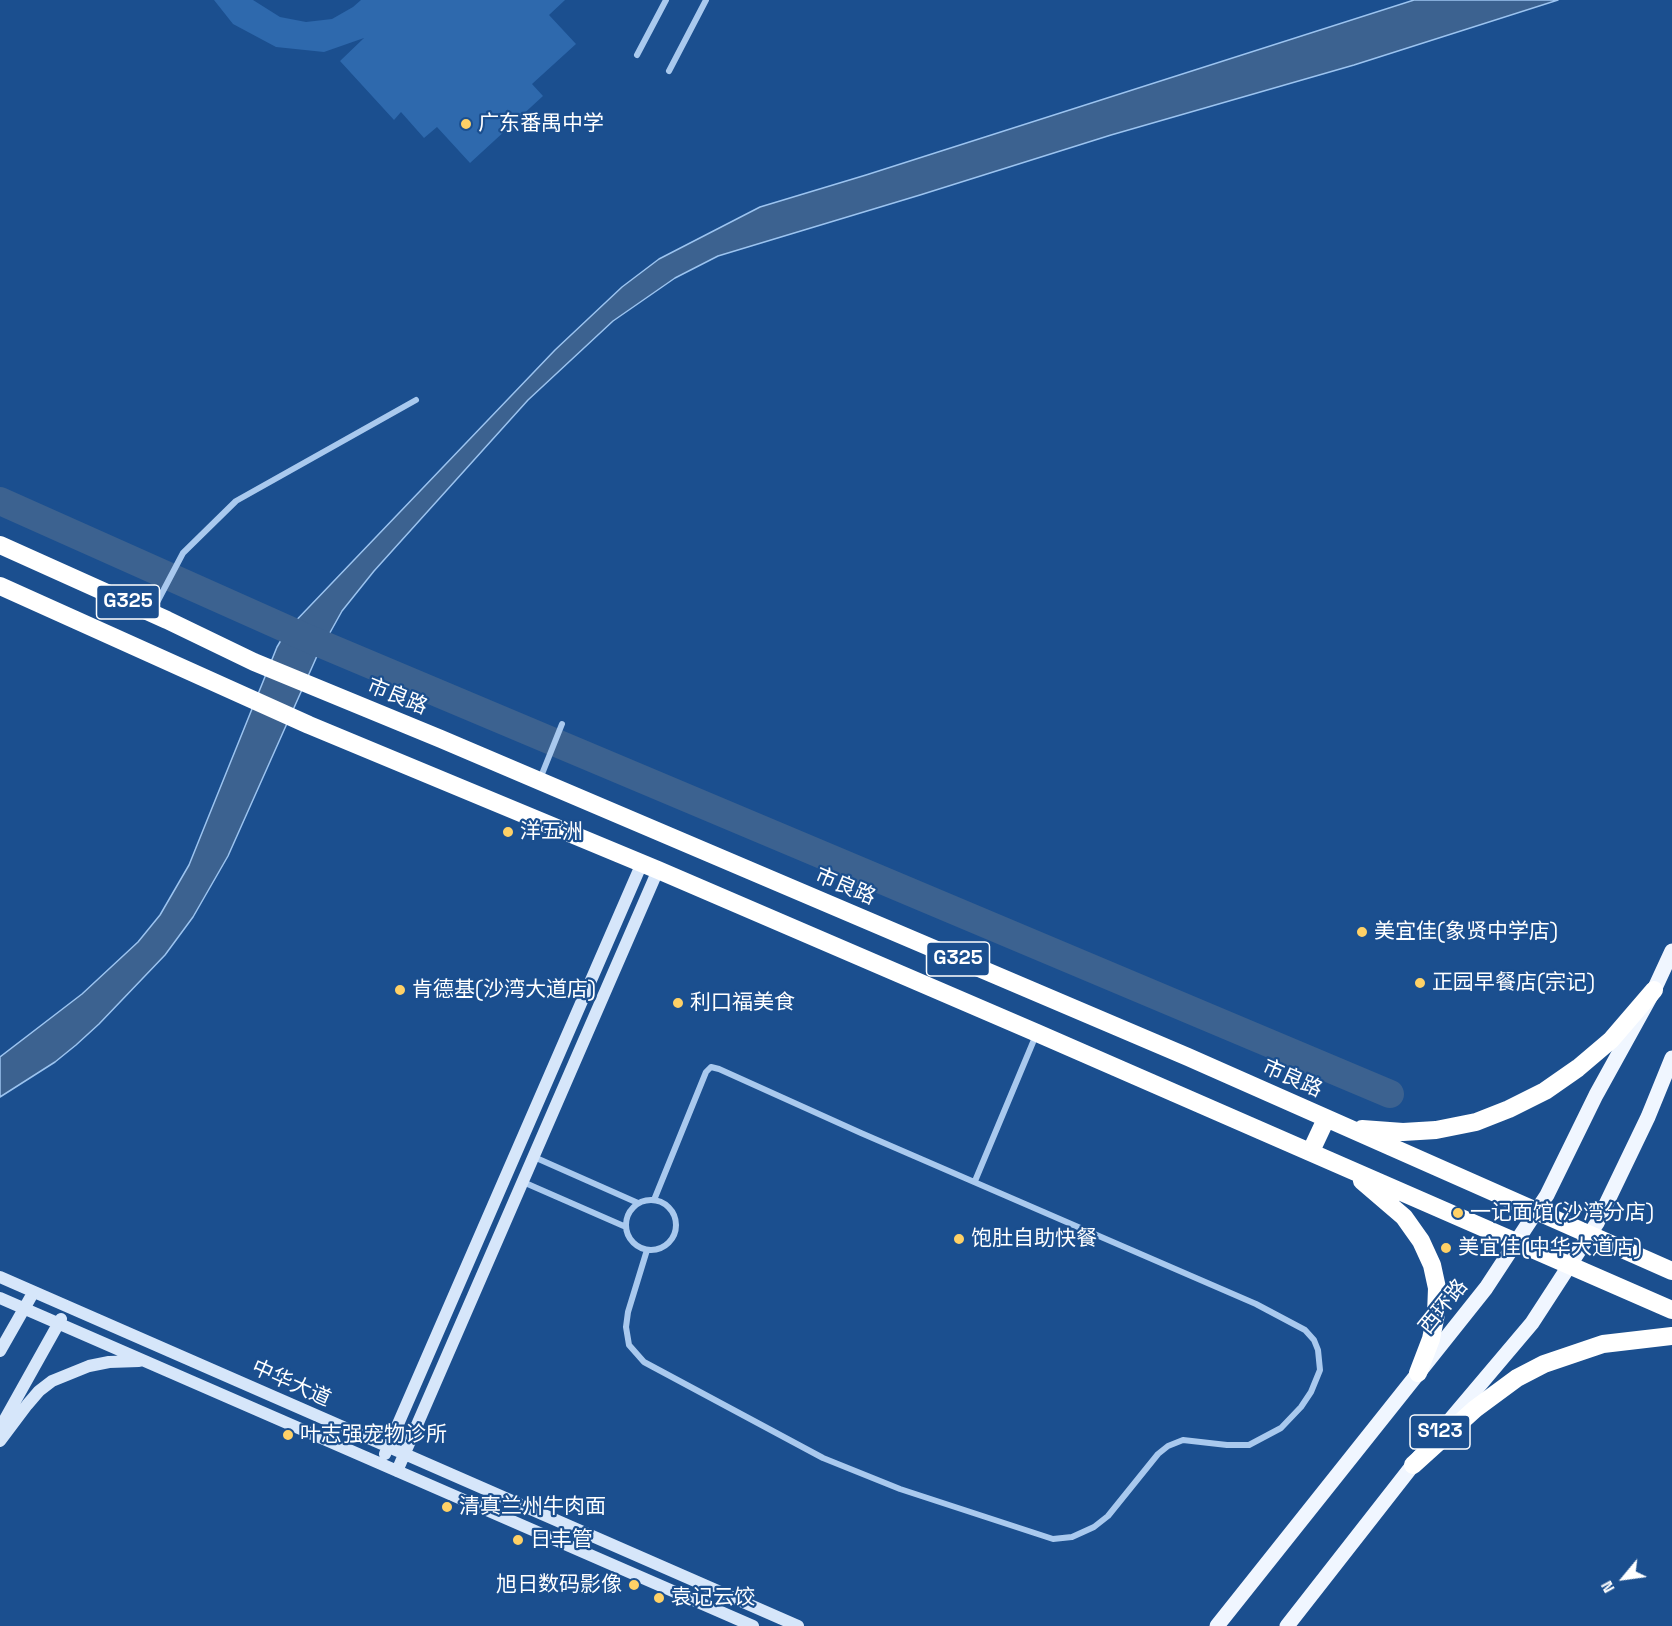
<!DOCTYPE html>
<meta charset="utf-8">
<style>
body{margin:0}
#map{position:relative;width:1672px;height:1626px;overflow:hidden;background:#1b4f8f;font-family:"Space Grotesk",sans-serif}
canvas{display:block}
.north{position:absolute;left:1594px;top:1548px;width:60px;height:60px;-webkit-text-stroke:4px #1b4f8f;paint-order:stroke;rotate:241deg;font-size:16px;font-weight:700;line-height:24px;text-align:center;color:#fff}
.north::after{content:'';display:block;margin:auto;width:21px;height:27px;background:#fff;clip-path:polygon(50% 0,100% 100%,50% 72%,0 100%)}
</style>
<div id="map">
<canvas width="1672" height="1626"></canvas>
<div class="north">N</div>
</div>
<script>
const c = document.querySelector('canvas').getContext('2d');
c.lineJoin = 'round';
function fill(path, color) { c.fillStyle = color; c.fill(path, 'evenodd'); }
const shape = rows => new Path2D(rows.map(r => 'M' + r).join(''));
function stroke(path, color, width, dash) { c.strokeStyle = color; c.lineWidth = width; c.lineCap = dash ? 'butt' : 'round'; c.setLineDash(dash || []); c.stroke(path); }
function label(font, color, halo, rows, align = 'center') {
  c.font = font + ' "Space Grotesk","Noto Sans SC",sans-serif'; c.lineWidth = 4.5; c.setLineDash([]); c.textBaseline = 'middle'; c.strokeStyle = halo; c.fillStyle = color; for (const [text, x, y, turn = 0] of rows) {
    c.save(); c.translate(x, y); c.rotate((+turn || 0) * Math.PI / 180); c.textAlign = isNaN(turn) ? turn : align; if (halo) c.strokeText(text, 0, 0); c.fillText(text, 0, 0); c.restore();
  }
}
const green = shape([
 [214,0,253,0,280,17,306,22,332,19,353,7,361,0,565,0,549,15,576,44,532,84,543,96,470,163,437,127,424,138,401,112,394,120,340,61,364,38,324,52,276,47,233,24]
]);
const water = shape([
 [1414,0,1558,0,1354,65,1111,135,920,195,718,256,675,278,613,321,528,400,374,571,342,611,317,656,228,856,193,917,165,955,99,1024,76,1045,55,1062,0,1097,0,1057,82,994,138,942,160,915,189,865,277,647,287,630,555,350,622,287,659,259,760,207,866,175,1414,0]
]);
const river = shape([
 [0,501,307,638,1390,1094]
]);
const street = shape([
 [637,55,666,0],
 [669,71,706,0],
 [152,612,183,553,236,501,416,400],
 [540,779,562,724],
 [534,1157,638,1203],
 [975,1181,1036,1035],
 [523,1182,626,1227],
 '626 1225a25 25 0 1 1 50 0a25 25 0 1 1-50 0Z',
 [647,1250,628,1312,626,1327,629,1345,644,1362,823,1458,900,1489,1053,1539,1072,1537,1094,1527,1108,1516,1158,1454,1168,1446,1183,1440,1227,1445,1249,1445,1281,1428,1301,1407,1311,1392,1320,1370,1318,1350,1314,1340,1305,1330,1256,1304,861,1133,719,1069,711,1067,706,1072,654,1200]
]);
const secondary = shape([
 [0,1277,798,1626],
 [0,1298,753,1626],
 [0,1351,33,1293],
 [0,1428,61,1319],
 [0,1441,27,1405,39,1391,52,1381,89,1366,109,1362,139,1361],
 [385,1454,642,863],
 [397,1471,658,870]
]);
const primary = shape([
 [1439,1433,1532,1323,1597,1223,1648,1117,1672,1058],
 [1217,1626,1486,1288,1547,1195,1596,1095,1654,990,1672,951],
 [1287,1626,1420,1456]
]);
const highway = shape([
 [0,545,167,620,254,662,441,739,1188,1057,1672,1271],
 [0,586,309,725,658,870,1037,1033,1672,1310],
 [1362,1129,1403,1132,1436,1130,1476,1122,1509,1109,1545,1091,1578,1068,1611,1040,1654,990],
 [1311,1151,1326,1119],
 [1362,1181,1404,1217,1421,1241,1432,1265,1437,1288,1436,1314,1431,1339,1418,1373],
 [1413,1465,1475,1409,1517,1378,1544,1364,1603,1344,1672,1336]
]);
const markers = [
 [466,124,6,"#ffd166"],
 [508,832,6,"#ffd166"],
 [1362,932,6,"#ffd166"],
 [1420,983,6,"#ffd166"],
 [400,990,6,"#ffd166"],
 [678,1003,6,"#ffd166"],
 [1458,1213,6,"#ffd166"],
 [959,1239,6,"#ffd166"],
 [1446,1248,6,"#ffd166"],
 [288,1435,6,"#ffd166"],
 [447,1507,6,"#ffd166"],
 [518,1540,6,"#ffd166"],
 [634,1585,6,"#ffd166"],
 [659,1598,6,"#ffd166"]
];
const shields = [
 [128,602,63],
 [958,959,63],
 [1440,1432,60]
];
const shieldNames = [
 ["G325",128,602],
 ["G325",958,959],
 ["S123",1440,1432]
];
const poiNames = [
 ["广东番禺中学",478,124],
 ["洋五洲",520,832],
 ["美宜佳(象贤中学店)",1374,932],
 ["正园早餐店(宗记)",1432,983],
 ["肯德基(沙湾大道店)",412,990],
 ["利口福美食",690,1003],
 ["一记面馆(沙湾分店)",1470,1213],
 ["饱肚自助快餐",971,1239],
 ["美宜佳(中华大道店)",1458,1248],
 ["叶志强宠物诊所",300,1435],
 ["清真兰州牛肉面",459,1507],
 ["日丰管",530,1540],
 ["旭日数码影像",622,1585,"right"],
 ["袁记云饺",671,1598]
];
const streetNames = [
 ["市良路",397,697,22],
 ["市良路",845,887,23],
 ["市良路",1292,1079,24],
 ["西环路",1444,1307,-51],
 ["中华大道",291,1384,24]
];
fill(green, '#2e69ad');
fill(water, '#3c6290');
stroke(water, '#9cc4f0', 1.5);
stroke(river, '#3c6290', 28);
stroke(street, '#a9c9ee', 6);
stroke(secondary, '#d6e6fa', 12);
stroke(primary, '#f0f6ff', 15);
stroke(highway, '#fff', 18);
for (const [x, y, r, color] of markers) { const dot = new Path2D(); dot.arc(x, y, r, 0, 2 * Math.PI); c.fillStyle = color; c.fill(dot); stroke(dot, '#1b4f8f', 2); }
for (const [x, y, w] of shields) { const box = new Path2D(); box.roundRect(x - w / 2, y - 17, w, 34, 4.5); c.fillStyle = '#1b4f8f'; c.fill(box); stroke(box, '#fff', 1.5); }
label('bold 20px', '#fff', null, shieldNames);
label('21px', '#fff', '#1b4f8f', poiNames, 'left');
label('21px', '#fff', '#1b4f8f', streetNames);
</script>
